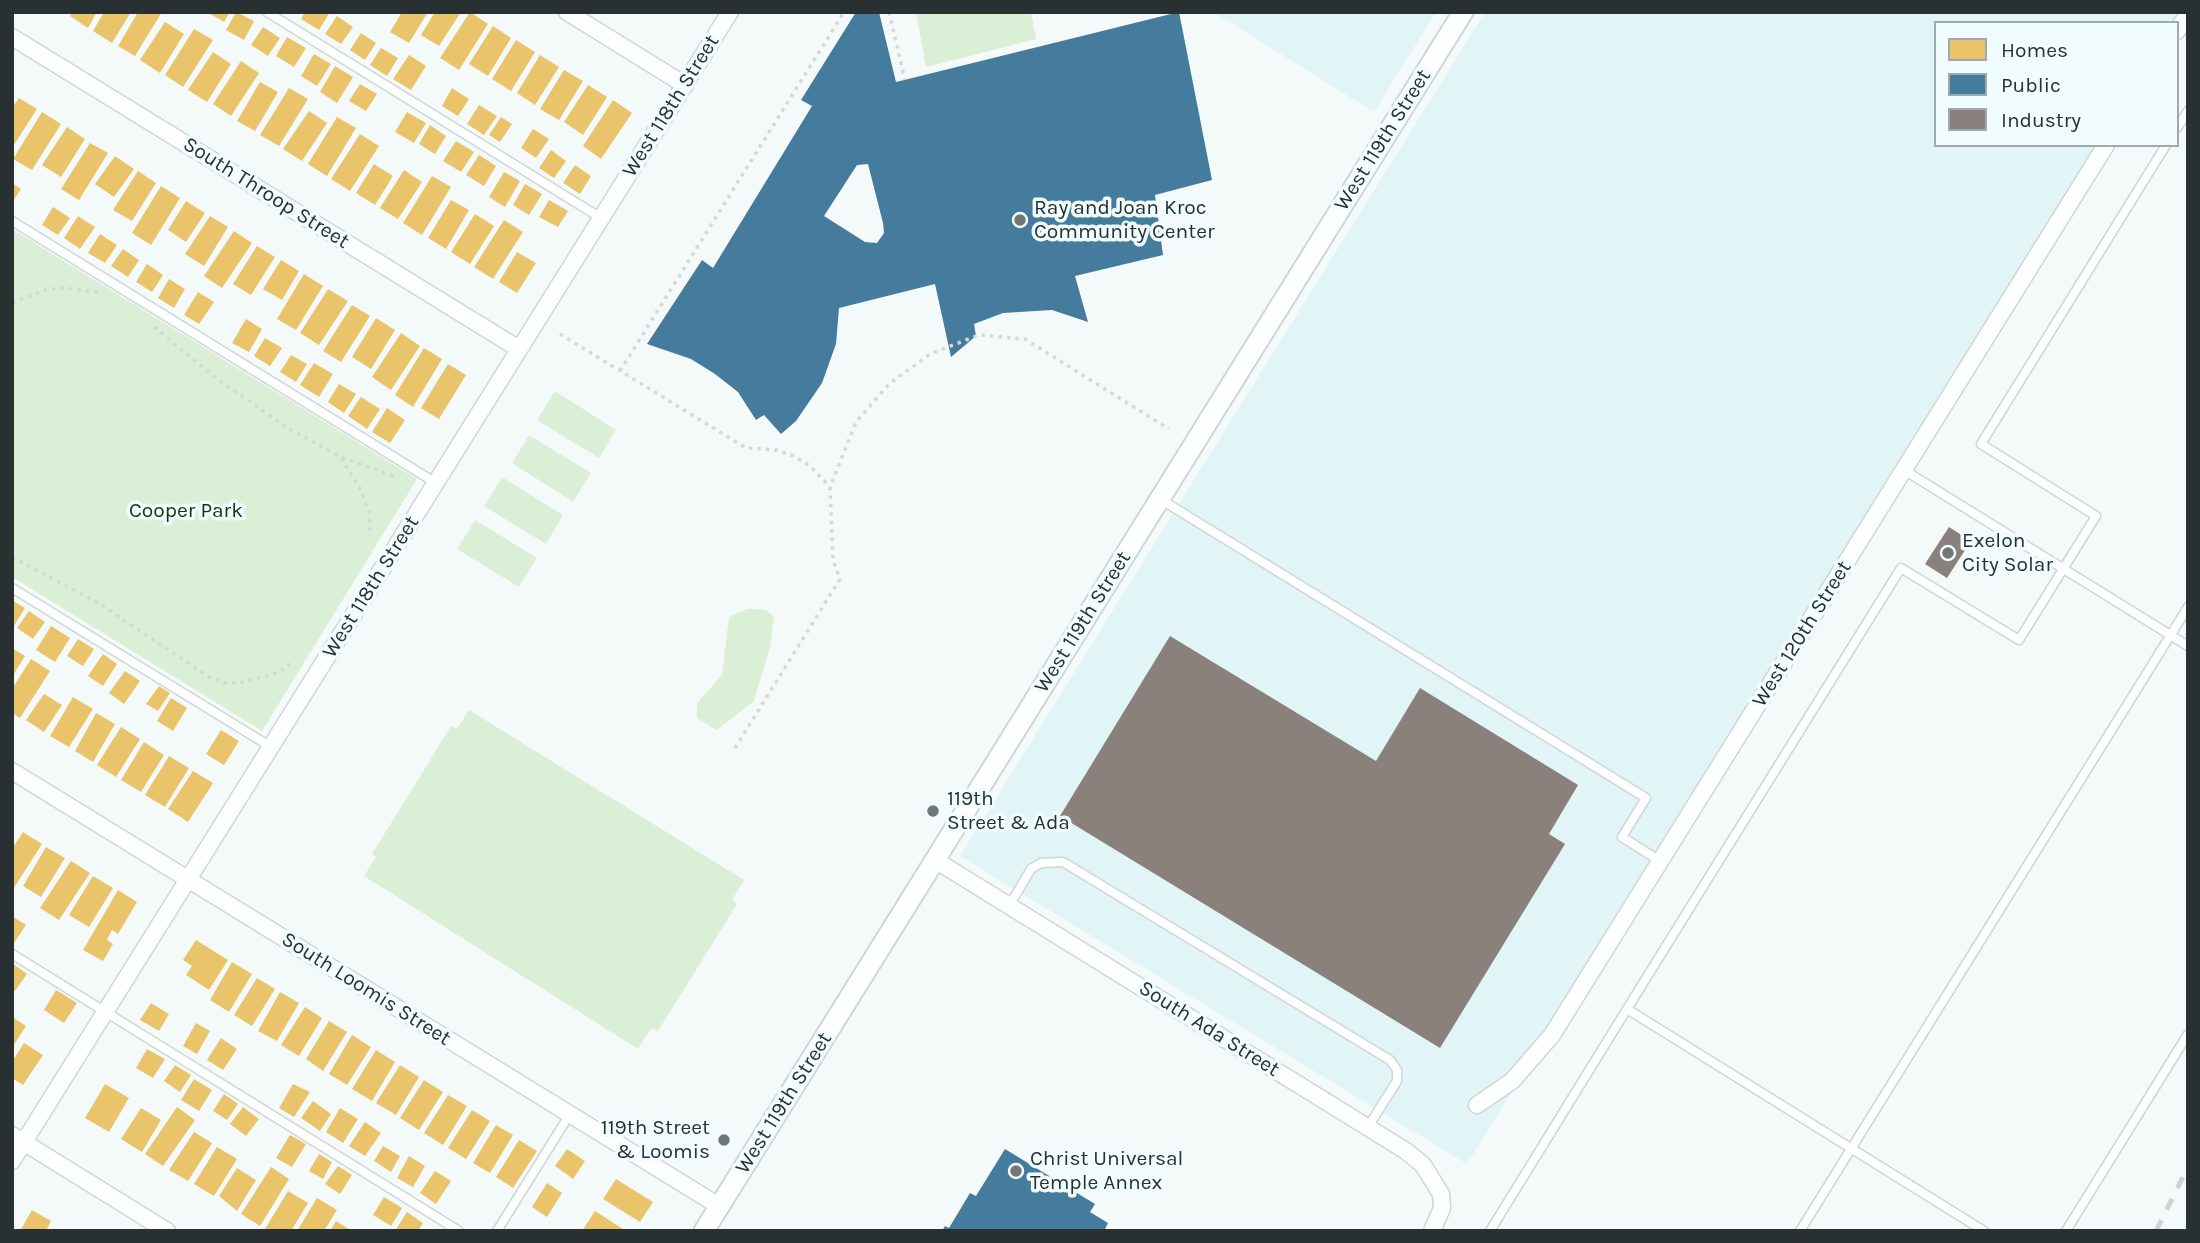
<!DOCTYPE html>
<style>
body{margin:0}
#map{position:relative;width:2200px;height:1243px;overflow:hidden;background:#f4fafa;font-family:Karla,sans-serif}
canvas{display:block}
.frame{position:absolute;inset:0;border:14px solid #293031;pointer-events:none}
.legend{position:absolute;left:1934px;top:21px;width:245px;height:126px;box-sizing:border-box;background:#f0fcfe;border:2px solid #a0aaac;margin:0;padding:9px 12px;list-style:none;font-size:21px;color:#293031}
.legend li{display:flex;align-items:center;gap:14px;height:35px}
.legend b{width:35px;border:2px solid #a0aaac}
</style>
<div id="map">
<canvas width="2200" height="1243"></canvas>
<div class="frame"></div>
<ul class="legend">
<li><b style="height:19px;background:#e9c46a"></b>Homes</li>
<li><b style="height:19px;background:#457b9d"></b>Public</li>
<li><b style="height:19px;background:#8a817c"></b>Industry</li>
</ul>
</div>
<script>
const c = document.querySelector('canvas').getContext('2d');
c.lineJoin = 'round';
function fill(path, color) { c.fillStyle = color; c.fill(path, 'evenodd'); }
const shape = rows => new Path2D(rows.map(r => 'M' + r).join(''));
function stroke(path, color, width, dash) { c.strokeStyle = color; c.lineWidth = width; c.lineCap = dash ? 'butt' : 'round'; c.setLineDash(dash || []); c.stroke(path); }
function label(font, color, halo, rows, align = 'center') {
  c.font = font + ' Karla,sans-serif'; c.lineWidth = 7; c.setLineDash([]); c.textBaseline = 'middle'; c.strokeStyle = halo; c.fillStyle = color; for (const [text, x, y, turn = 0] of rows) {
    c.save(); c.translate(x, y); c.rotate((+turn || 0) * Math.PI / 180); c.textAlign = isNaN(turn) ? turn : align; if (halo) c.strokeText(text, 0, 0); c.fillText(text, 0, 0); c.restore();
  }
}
const built = shape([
 [1213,12,1436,12,1374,112],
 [1485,12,2184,12,2177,23,1936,23,1936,145,2101,145,1467,1164,960,856]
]);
const green = shape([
 [916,12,1031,12,1036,39,926,67],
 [12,229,417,479,262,731,12,577],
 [555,391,616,430,599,458,537,420],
 [529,435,591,473,573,502,512,463],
 [502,477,563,515,546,544,484,506],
 [475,520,537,558,519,587,457,549],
 [748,609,766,610,774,617,770,647,754,701,717,730,697,718,697,703,722,675,729,617],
 [469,710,744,880,732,900,737,904,658,1031,651,1028,638,1049,364,876,376,857,372,854,451,726,457,729]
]);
const homes = shape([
 [72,12,97,12,88,28,70,16],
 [104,12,131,12,112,43,93,31],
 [138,12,162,12,135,56,118,46],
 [207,12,230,12,224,22],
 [236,12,254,21,244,40,226,30],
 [305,12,330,12,319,30,301,19],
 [402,12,428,12,409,43,390,32],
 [435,12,461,12,439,46,421,35],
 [470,12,488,24,459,70,440,58],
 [337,16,353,27,341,44,325,34],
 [165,22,184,34,160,73,140,60],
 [493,26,511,38,488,76,469,64],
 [263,27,280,38,268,56,251,45],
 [194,29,213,40,183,87,165,75],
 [361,33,376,43,365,60,350,50],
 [287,37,306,48,294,67,276,56],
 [516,40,535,52,511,91,492,79],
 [381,48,398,58,387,76,370,65],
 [213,52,231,64,207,102,188,90],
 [314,54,331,64,317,86,301,76],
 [409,55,426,66,411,90,393,79],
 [540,55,559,67,535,105,517,93],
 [241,61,259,73,231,116,213,104],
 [335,66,353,77,337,103,320,92],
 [564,70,583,81,559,120,540,109],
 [260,82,278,92,255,131,237,121],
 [360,84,377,94,366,111,349,101],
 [588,85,607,97,583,135,564,122],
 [289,88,308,99,279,146,260,135],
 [452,88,469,99,458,116,442,106],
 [19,98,37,109,12,148,12,108],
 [613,100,632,113,601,159,583,146],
 [479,105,497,116,484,135,467,124],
 [309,111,327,123,302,161,283,149],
 [42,112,61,124,32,170,13,159],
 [407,112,426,123,414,143,395,132],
 [337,117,356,128,327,176,308,164],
 [501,117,512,124,500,142,489,135],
 [430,125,446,136,435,154,419,144],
 [67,127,85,139,61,177,42,165],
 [533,129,549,139,536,158,521,148],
 [360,134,379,146,350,191,331,179],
 [456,141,474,152,461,172,443,161],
 [90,143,108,153,79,200,61,189],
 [551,150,566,161,554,178,539,168],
 [479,155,496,166,484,186,466,175],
 [115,156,134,169,114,197,95,184],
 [374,164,393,176,375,205,356,193],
 [575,165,591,176,580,194,563,183],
 [404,170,422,182,398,219,380,208],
 [138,171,156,183,132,221,113,210],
 [504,172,520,181,505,207,489,197],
 [432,176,451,187,422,235,403,223],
 [12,183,21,189,12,203],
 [525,184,542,194,529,215,513,205],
 [161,186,180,198,151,245,132,233],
 [451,200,469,210,446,249,428,238],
 [549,200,568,211,558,227,539,217],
 [186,201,205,213,186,242,168,230],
 [53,207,70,218,58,235,42,225],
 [475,214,494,226,470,264,451,252],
 [78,216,95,227,80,249,64,238],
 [210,216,228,227,204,266,185,254],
 [504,220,523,232,493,279,474,267],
 [234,231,252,243,222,288,204,276],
 [100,234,117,245,105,263,88,253],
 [257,246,275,257,251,295,233,284],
 [123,249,139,260,128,277,111,266],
 [517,252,536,263,517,293,499,282],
 [281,260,299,271,282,300,263,289],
 [147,264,163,275,152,292,136,282],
 [304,274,323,286,296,330,277,319],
 [169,279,185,289,174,308,158,298],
 [328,289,348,301,319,345,300,333],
 [198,292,214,302,199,324,184,315],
 [352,305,370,316,341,362,323,351],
 [376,318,395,330,371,369,352,357],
 [246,319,262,329,249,352,232,343],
 [401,333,420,346,391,390,372,377],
 [265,338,282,348,270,366,254,356],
 [424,348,442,359,413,407,395,395],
 [291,355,307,364,296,382,280,372],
 [314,363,333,374,319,397,300,385],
 [448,364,466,375,439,419,421,408],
 [339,384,356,394,344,413,328,402],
 [361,397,380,409,367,429,348,416],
 [387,408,405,420,390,443,372,432],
 [12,600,25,608,12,629],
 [29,611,45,622,33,639,17,628],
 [51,626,70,638,55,662,36,650],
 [78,639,94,649,83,666,67,656],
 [12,648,25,656,12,677],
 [103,654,117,664,103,686,88,676],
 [31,659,50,671,20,718,12,713,12,689],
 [125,671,140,681,124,704,109,693],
 [159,686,170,693,158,711,146,704],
 [44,694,62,705,44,732,26,720],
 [73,697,93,709,69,747,50,736],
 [171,698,187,708,173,731,157,721],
 [96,713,115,724,93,762,75,751],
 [121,727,140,739,116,777,97,765],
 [221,730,239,741,224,765,206,754],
 [144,742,164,755,141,792,121,780],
 [169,756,189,768,165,807,145,795],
 [193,771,213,783,188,822,168,809],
 [23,832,42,844,12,891,12,849],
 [46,847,65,858,41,897,23,886],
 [71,861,90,873,59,920,40,908],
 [93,876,113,888,89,927,69,915],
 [118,890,137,902,118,934,112,930,107,940,113,944,103,961,83,950],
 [12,916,26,925,14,943,12,941],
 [196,940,228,960,209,990,186,975,192,966,183,960],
 [232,962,252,974,229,1012,210,1000],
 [12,963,27,974,15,991,12,989],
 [257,978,275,989,252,1026,234,1015],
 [56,990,77,1003,64,1023,44,1010],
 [280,992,299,1003,277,1041,258,1031],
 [151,1003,169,1014,159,1031,140,1020],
 [305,1007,322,1018,299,1056,281,1045],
 [12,1017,26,1026,12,1048],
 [329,1021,347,1032,323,1071,306,1059],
 [196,1023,210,1031,197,1054,183,1046],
 [352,1035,371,1047,347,1085,329,1074],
 [221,1038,237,1049,223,1070,207,1060],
 [24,1043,43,1055,23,1085,12,1078,12,1062],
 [147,1049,165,1059,153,1078,136,1068],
 [376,1050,395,1062,372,1101,352,1089],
 [175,1065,191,1075,180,1092,164,1081],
 [400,1065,419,1077,396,1115,376,1103],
 [194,1079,212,1090,199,1111,181,1100],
 [424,1080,443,1092,419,1130,400,1118],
 [105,1084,129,1098,109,1132,85,1118],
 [293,1084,310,1092,294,1117,279,1108],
 [224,1094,238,1104,227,1120,213,1111],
 [448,1095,467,1106,443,1145,424,1133],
 [313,1101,331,1114,320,1131,301,1118],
 [177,1107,195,1120,163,1166,145,1154],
 [243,1107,259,1119,246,1136,230,1124],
 [141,1108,161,1120,142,1152,121,1139],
 [340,1108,358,1119,343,1143,326,1132],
 [472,1110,490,1121,466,1159,448,1148],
 [365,1122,381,1133,365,1156,349,1146],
 [496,1125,513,1135,490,1173,473,1163],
 [194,1132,212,1143,188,1181,169,1170],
 [290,1135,306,1144,292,1167,276,1158],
 [519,1140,537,1151,513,1188,496,1177],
 [383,1146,400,1156,391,1172,374,1161],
 [217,1147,237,1159,214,1196,194,1184],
 [567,1149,585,1161,573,1179,555,1166],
 [319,1154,332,1162,323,1179,309,1171],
 [409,1156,425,1166,413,1187,397,1178],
 [338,1166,352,1175,340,1194,325,1184],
 [271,1167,289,1179,260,1226,241,1214],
 [237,1168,256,1180,237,1211,219,1196],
 [435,1171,451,1181,436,1204,420,1193],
 [616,1179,653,1202,640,1222,603,1199],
 [547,1183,562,1193,547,1217,532,1207],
 [288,1191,308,1203,291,1231,269,1231,265,1229],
 [384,1197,402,1208,391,1226,373,1215],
 [317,1198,337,1210,324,1231,297,1231],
 [32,1210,51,1221,46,1231,20,1231],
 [595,1211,626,1231,582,1231],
 [407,1212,423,1223,418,1231,395,1231],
 [336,1221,352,1231,330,1231]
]);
const public = shape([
 [856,12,879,12,896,82,1179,12,1212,180,1155,195,1163,255,1075,276,1088,322,1052,310,1003,313,974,324,976,336,951,357,935,284,839,308,836,344,822,383,796,421,781,434,764,415,756,420,738,392,715,374,691,359,647,344,702,260,713,268,812,106,801,100],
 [868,164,883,223,884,233,877,243,865,242,824,216,857,165],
 [1005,1149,1095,1204,1090,1212,1108,1223,1104,1231,942,1231,945,1226,949,1228,970,1193,976,1196]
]);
const industry = shape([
 [1949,527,1971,541,1947,578,1925,564],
 [1170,636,1376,761,1420,688,1578,785,1549,834,1565,844,1440,1048,1060,816]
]);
const path = shape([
 [889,12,905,80],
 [12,303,45,290,63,288,98,292],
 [154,327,216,378,289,429,339,456,398,478],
 [560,334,746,448,776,450,794,456,810,466,830,487],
 [620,371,844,12],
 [341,458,362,492,369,513,370,534],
 [12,557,95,601,209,677,225,683,240,683,279,672,290,664],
 [735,748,840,579,833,560,830,487,856,422,889,384,930,354,979,335,1025,339,1169,429]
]);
const service = shape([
 [267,12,601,218],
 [2177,128,2188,111],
 [12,221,436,483],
 [1904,470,2188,646],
 [1160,499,1646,798,1622,837,1660,861],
 [12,588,271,747],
 [1009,906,1031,869,1041,863,1063,862,1390,1060,1397,1070,1397,1081,1368,1127],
 [12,954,459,1231],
 [1627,1009,1901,568,2019,640,2096,516,1981,444,2166,145],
 [497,1231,570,1114],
 [1490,1231,1627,1009,1984,1231],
 [1800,1231,2188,607],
 [2066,1231,2188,1034]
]);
const minor = shape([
 [567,12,685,85],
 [2177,31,2188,14],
 [12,37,519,349],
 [12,771,719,1206],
 [935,860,1406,1151,1423,1165,1441,1194,1442,1208,1432,1231],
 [1477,1105,1512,1081,1552,1035,2106,145],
 [12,1135,167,1231],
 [12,1161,730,12]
]);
const tertiary = shape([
 [704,1231,1463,12]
]);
const rail = shape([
 [2156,1231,2188,1167]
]);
const markers = [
 [1020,220,7,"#707777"],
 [1948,553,7,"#707777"],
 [933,811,7,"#707777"],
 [724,1140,7,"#707777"],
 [1016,1171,7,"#707777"]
];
const streetNames = [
 ["West 118th Street",671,106,-58],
 ["West 119th Street",1383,140,-58],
 ["South Throop Street",266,193,32],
 ["West 118th Street",371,587,-58],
 ["West 119th Street",1083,622,-58],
 ["West 120th Street",1802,634,-58],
 ["South Loomis Street",366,989,32],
 ["South Ada Street",1209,1029,32],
 ["West 119th Street",784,1103,-58]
];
const poiNames = [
 ["Ray and Joan Kroc",1034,208],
 ["Community Center",1034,232],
 ["Exelon",1962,541],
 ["City Solar",1962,565],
 ["119th",947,799],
 ["Street & Ada",947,823],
 ["119th Street",710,1128,"right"],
 ["& Loomis",710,1152,"right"],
 ["Christ Universal",1030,1159],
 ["Temple Annex",1030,1183]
];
const parkNames = [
 ["Cooper Park",186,511]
];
fill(built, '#e1f4f6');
fill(green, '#daefd5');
fill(homes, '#e9c46a');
fill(public, '#457b9d');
fill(industry, '#8a817c');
stroke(service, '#cfd6d6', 11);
stroke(minor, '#cfd6d6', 19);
stroke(tertiary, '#cfd6d6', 23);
stroke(path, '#d6d8d8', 3.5, [3.5, 5]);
stroke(service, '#fdfefe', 8);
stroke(minor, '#fdfefe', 16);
stroke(tertiary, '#fdfefe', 19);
stroke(rail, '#cfd1d2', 5, [12, 12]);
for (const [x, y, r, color] of markers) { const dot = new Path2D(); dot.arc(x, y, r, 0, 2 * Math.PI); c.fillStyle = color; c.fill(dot); stroke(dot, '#f0fcfe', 2.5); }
label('21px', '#293031', '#f0fcfe', streetNames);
label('21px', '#293031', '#f0fcfe', poiNames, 'left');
label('21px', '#1a350c', '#f0fcfe', parkNames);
</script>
